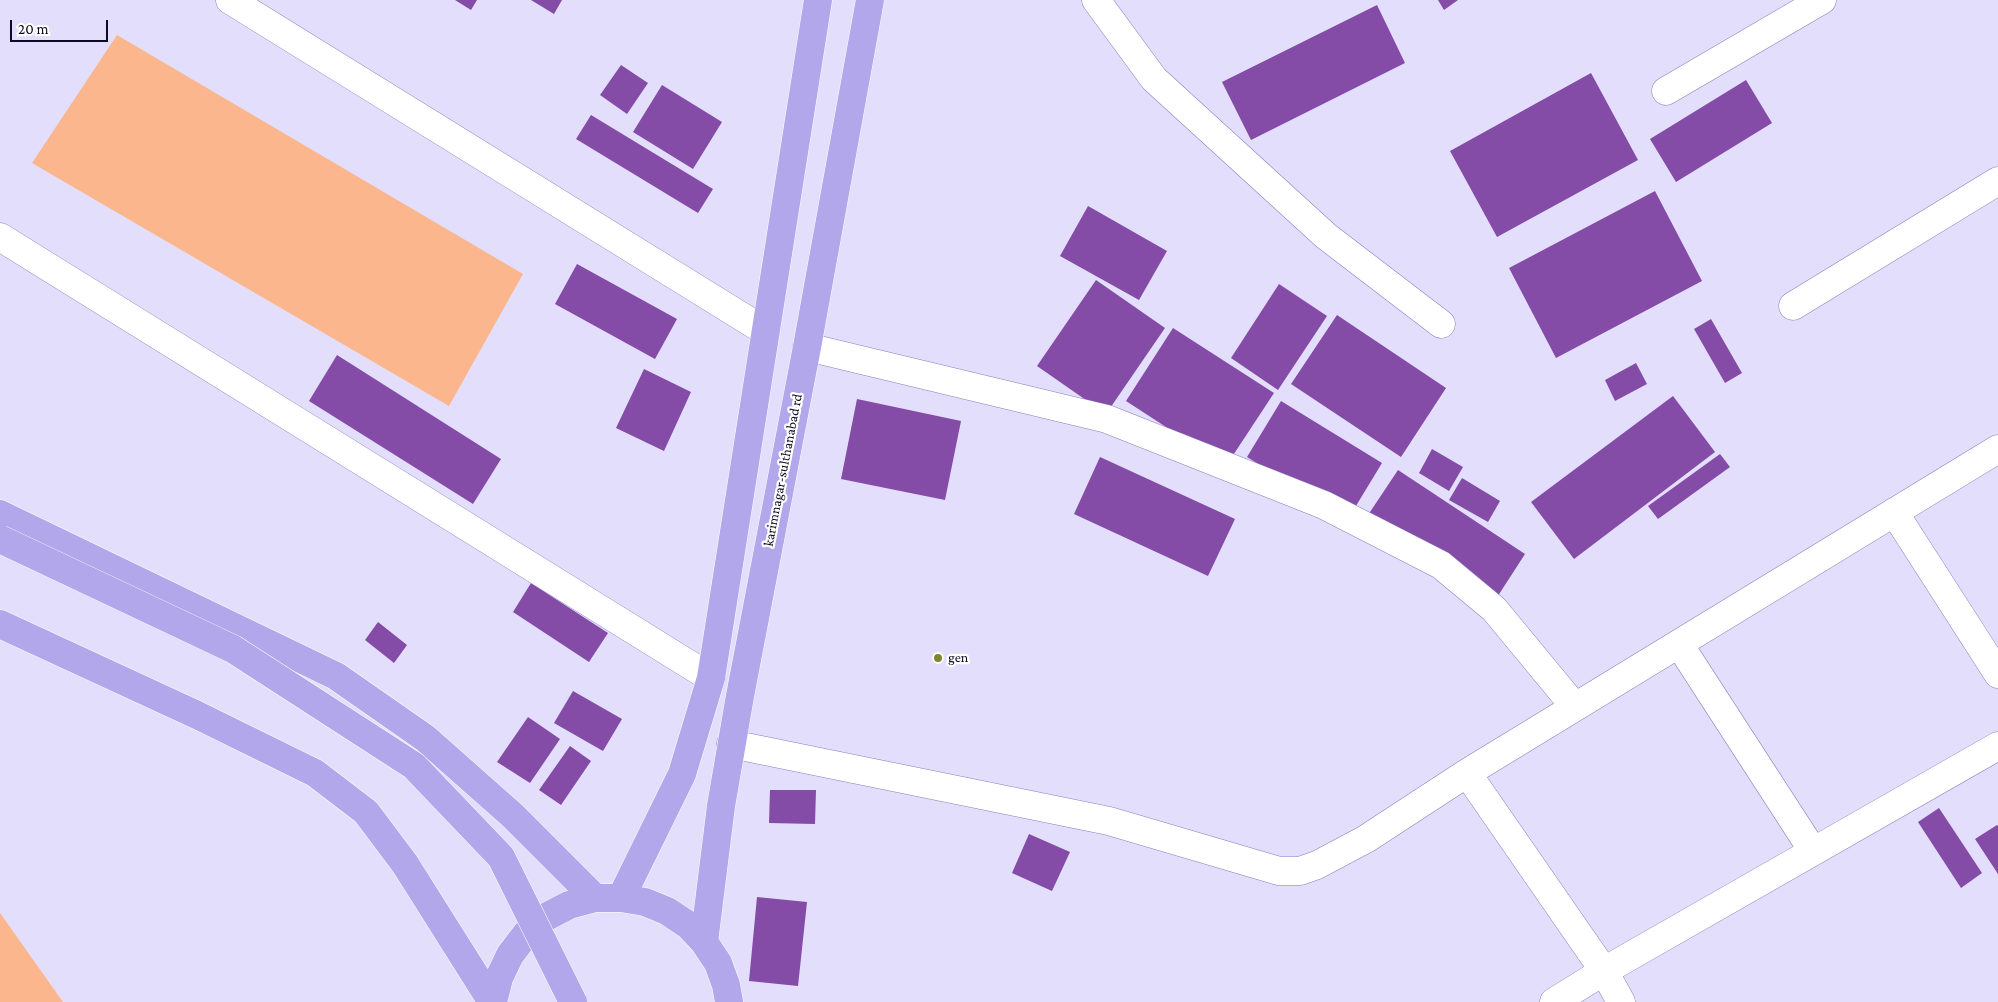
<!DOCTYPE html>
<style>
body{margin:0}
#map{position:relative;width:1998px;height:1002px;overflow:hidden;background:#e2defb;font-family:"Crimson Pro",serif}
canvas{display:block}
.scale{position:absolute;left:10px;top:20px;width:98px;height:22px;box-sizing:border-box;border:2px solid #0f0922;border-top:0;padding-left:6px;font-size:15px;line-height:18px;white-space:nowrap;color:#0f0922;-webkit-text-stroke:4px #fff;paint-order:stroke}
</style>
<div id="map">
<canvas width="1998" height="1002"></canvas>
<div class="scale">20 m</div>
</div>
<script>
const c = document.querySelector('canvas').getContext('2d');
c.lineJoin = 'round';
function fill(path, color) { c.fillStyle = color; c.fill(path, 'evenodd'); }
const shape = rows => new Path2D(rows.map(r => 'M' + r).join(''));
function stroke(path, color, width, dash) { c.strokeStyle = color; c.lineWidth = width; c.lineCap = dash ? 'butt' : 'round'; c.setLineDash(dash || []); c.stroke(path); }
function label(font, color, halo, rows, align = 'center') {
  c.font = font + ' "Crimson Pro",serif'; c.lineWidth = 4.5; c.setLineDash([]); c.textBaseline = 'middle'; c.strokeStyle = halo; c.fillStyle = color; for (const [text, x, y, turn = 0] of rows) {
    c.save(); c.translate(x, y); c.rotate((+turn || 0) * Math.PI / 180); c.textAlign = isNaN(turn) ? turn : align; if (halo) c.strokeText(text, 0, 0); c.fillText(text, 0, 0); c.restore();
  }
}
const green = shape([
 [117,35,523,274,449,406,32,163],
 [0,913,63,1002,0,1002]
]);
const building = shape([
 [455,0,477,0,471,10],
 [531,0,562,0,554,14],
 [1438,0,1458,0,1444,10],
 [1377,5,1405,63,1251,140,1222,82],
 [621,65,648,83,627,114,600,95],
 [1591,73,1638,160,1497,237,1450,151],
 [1746,80,1772,123,1676,182,1650,139],
 [662,85,722,122,693,169,633,132],
 [591,115,713,189,698,213,576,139],
 [1655,191,1702,281,1556,358,1509,268],
 [1088,206,1167,251,1139,300,1060,256],
 [577,264,677,319,655,359,555,304],
 [1096,280,1165,328,1106,414,1037,366],
 [1279,284,1327,316,1278,390,1231,358],
 [1337,315,1446,388,1401,457,1291,384],
 [1711,319,1742,373,1725,383,1694,329],
 [1173,328,1274,393,1226,466,1126,401],
 [337,355,501,459,473,504,309,401],
 [1636,363,1647,384,1615,401,1605,380],
 [644,369,691,392,664,451,616,428],
 [1673,396,1715,452,1574,559,1531,502],
 [857,399,961,421,945,500,841,479],
 [1281,401,1382,463,1348,519,1247,457],
 [1432,449,1463,467,1449,491,1419,473],
 [1720,454,1730,467,1658,519,1648,506],
 [1100,457,1235,519,1208,576,1074,514],
 [1398,470,1525,554,1494,602,1366,518],
 [1462,478,1500,501,1488,522,1449,500],
 [531,583,608,633,589,662,513,612],
 [378,622,407,645,394,663,365,640],
 [573,691,622,719,603,751,554,723],
 [528,717,560,739,530,783,497,762],
 [570,746,591,761,561,805,539,790],
 [770,790,816,790,815,824,769,823],
 [1939,808,1982,873,1961,888,1918,822],
 [1997,825,1998,826,1998,874,1975,839],
 [1029,834,1070,852,1052,891,1012,873],
 [757,897,807,902,798,986,749,981]
]);
const minor = shape([
 [230,0,765,331],
 [1096,0,1154,79,1326,236,1441,324],
 [1666,91,1822,0],
 [0,237,711,678],
 [1793,306,1998,181],
 [807,347,1107,419,1324,505,1441,565,1494,609,1575,707],
 [1894,512,1998,674],
 [1679,644,1813,851],
 [731,744,1109,821,1279,871,1300,871,1317,865,1366,839,1467,773,1998,449],
 [1467,773,1604,971,1998,746],
 [1554,1002,1604,971,1621,1002]
]);
const highway = shape([
 [0,514,336,676,425,738,512,815,595,898],
 [0,624,197,715,315,773,366,812,405,864,492,1002],
 [621,898,682,774,711,678,818,0],
 [704,942,721,806,740,696,807,347,870,0],
 [493,1002,499,978,510,955,526,934,546,917,569,905,595,898,621,898,645,902,667,911,688,925,704,942,718,963,726,985,729,1002]
]);
const highwayBridge = shape([
 [0,539,233,649,414,766,501,857,573,1002]
]);
const markers = [
 [938,658,5,"#81842e"]
];
const streetNames = [
 ["karimnagar-sulthanabad rd",783,470,-79]
];
const poiNames = [
 ["gen",948,658]
];
fill(green, '#fcb68e');
fill(building, '#844ba7');
stroke(minor, '#8a7fc1', 29);
stroke(highway, '#fff', 29);
stroke(minor, '#fff', 28);
stroke(highway, '#b1a7ea', 28);
stroke(highwayBridge, '#fff', 29, []);
stroke(highwayBridge, '#b1a7ea', 28);
for (const [x, y, r, color] of markers) { const dot = new Path2D(); dot.arc(x, y, r, 0, 2 * Math.PI); c.fillStyle = color; c.fill(dot); stroke(dot, '#fff', 2); }
label('14px', '#0f0922', '#fff', streetNames);
label('14px', '#0f0922', '#fff', poiNames, 'left');
</script>
